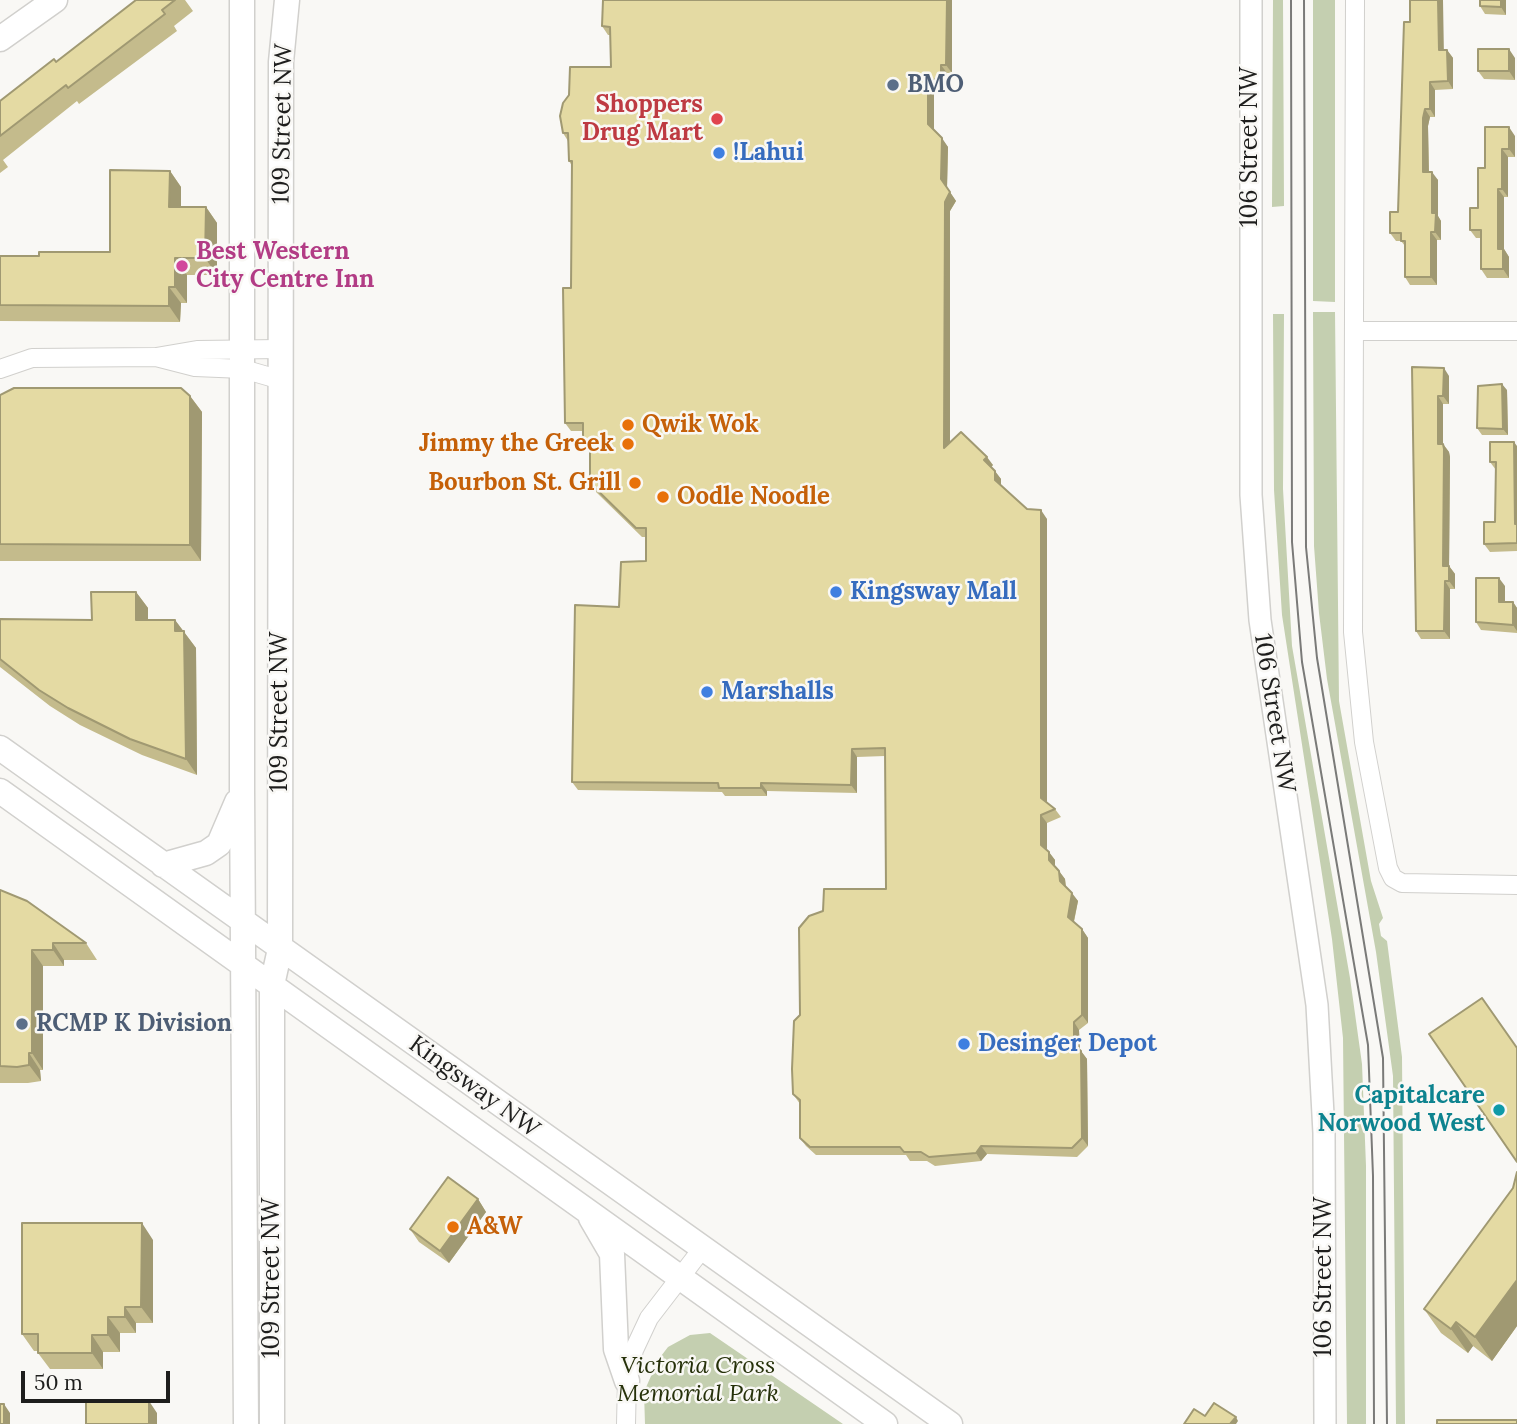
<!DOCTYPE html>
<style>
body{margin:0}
#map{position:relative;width:1517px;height:1424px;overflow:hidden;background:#f9f8f5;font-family:Lora,serif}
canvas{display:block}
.scale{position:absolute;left:21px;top:1371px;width:149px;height:32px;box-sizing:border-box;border:4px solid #1e1e1d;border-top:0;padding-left:9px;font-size:21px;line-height:24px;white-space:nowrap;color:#1e1e1d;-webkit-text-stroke:5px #f9f8f5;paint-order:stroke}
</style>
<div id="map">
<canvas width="1517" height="1424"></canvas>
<div class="scale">50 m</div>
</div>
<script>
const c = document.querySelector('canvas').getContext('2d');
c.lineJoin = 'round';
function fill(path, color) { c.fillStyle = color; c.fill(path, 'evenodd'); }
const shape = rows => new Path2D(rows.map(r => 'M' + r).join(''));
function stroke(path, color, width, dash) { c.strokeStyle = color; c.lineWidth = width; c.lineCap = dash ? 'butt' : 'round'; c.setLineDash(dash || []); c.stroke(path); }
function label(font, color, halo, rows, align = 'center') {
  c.font = font + ' Lora,serif'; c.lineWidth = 5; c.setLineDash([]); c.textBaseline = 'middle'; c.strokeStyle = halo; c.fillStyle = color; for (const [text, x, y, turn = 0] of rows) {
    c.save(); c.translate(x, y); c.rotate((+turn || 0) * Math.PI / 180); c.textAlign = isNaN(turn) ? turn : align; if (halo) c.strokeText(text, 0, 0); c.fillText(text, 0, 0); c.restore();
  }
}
const green = shape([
 [1273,0,1283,0,1284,206,1272,207],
 [1313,0,1335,0,1335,302,1313,301],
 [1313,312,1335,312,1339,701,1371,881,1383,918,1379,924,1381,936,1387,941,1402,1057,1405,1424,1396,1424,1393,1076,1376,952,1327,679,1319,613,1314,546],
 [1273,314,1284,314,1283,489,1292,646,1350,978,1362,1064,1366,1166,1366,1424,1347,1424,1343,1038,1332,939,1282,615,1274,490],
 [710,1333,843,1424,645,1424,644,1392,658,1360,668,1347,690,1335]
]);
const minor = shape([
 [1355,0,1353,632,1364,742,1388,868,1393,878,1402,883,1517,885],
 [1355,331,1517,331],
 [0,369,32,358,156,357],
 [281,380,243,369,195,367,156,357,197,350,281,349],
 [626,1424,627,1381,634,1350,649,1318,702,1249]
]);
const tertiary = shape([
 [1251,0,1251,495,1260,620,1317,1005,1324,1133,1325,1424]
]);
const secondary = shape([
 [242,0,242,789,246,1424],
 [0,39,55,0],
 [0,748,950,1424],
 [0,791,885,1424],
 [163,865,206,853,219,844,237,802],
 [591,1218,612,1254,616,1349,627,1381],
 [272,1424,272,985,280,949,281,62,287,0]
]);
const tram = shape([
 [1291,0,1292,542,1302,662,1368,1045,1373,1176,1374,1424],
 [1304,0,1306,547,1317,658,1383,1058,1387,1424]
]);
const wall = shape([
 [136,0,185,0,193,11,174,26,177,31,79,104,77,101,3,160,8,167,0,173,0,101,56,62],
 [952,0,952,73,947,73,946,82,934,94,933,111,934,130,948,147,947,188,956,201,950,211,950,442,993,465,991,467,1001,479,1001,485,1027,509,1047,519,1047,803,1055,809,1061,817,1047,823,1047,850,1055,860,1055,866,1065,879,1066,887,1078,901,1074,922,1082,929,1088,938,1088,1023,1079,1030,1080,1050,1087,1059,1088,1146,1077,1157,987,1154,981,1161,935,1166,927,1161,910,1161,906,1155,816,1155,806,1146,800,1138,800,1104,793,1094,800,1015,886,889,885,756,857,757,857,793,767,791,767,796,725,796,722,792,578,790,572,782,619,607,646,561,646,537,642,537,595,491,590,483,590,453,583,445,583,431,571,431,565,423,571,288,572,166,569,161,568,141,563,133,611,67,610,35,608,35,602,26],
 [1506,0,1506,15,1485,14,1480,6],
 [1410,22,1444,50,1447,50,1453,58,1453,89,1435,90,1435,117,1430,117,1428,126,1429,172,1438,180,1438,216,1441,221,1441,240,1437,240,1437,285,1410,285,1405,277,1405,246,1401,241,1396,241,1390,233,1398,212],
 [1515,58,1515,80,1484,79,1478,71],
 [1515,136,1515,157,1508,157,1508,197,1504,197,1504,249,1509,257,1509,278,1487,278,1481,269,1481,238,1476,238,1470,230,1478,208,1485,168],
 [170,171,181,187,181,207,206,207,217,223,217,275,187,275,187,303,181,303,180,322,0,321,0,256,39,256,110,252],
 [1412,367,1449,376,1449,404,1443,404,1443,444,1449,452,1450,457,1449,566,1455,574,1455,589,1450,589,1450,639,1421,639,1416,631],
 [1507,390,1508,435,1482,435,1477,428],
 [0,395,190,396,202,412,201,561,0,561],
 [1517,446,1517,551,1490,552,1484,544,1495,522,1496,470,1490,462],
 [1505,586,1505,602,1513,602,1517,608,1517,633,1481,630,1476,622],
 [136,592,148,608,148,620,175,620,196,648,197,775,142,755,80,725,50,706,0,667,0,619,92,620],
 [0,890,86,943,97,960,64,960,64,966,43,966,43,1070,40,1070,41,1081,28,1083,0,1083],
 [1517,1172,1517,1326,1492,1361,1473,1346,1468,1353,1441,1333,1424,1309,1513,1188],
 [478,1199,486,1212,449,1263,419,1242,410,1229],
 [153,1240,153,1323,136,1323,136,1333,120,1333,120,1352,103,1352,103,1369,50,1369,38,1353,38,1351,34,1351,22,1334]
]);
const shadedWall = shape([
 [947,0,952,0,952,73,946,65],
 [1438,0,1443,0,1444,58,1439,50],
 [1501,0,1506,0,1506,15,1501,7],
 [1509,49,1515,58,1515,80,1509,71],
 [1447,50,1453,58,1453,89,1448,81],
 [941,65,947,73,946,82,941,74],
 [1430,82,1435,90,1435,117,1430,109],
 [928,85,934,94,934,132,928,124],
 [1425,109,1430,117,1428,126,1429,180,1423,172,1423,118],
 [1509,127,1515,136,1515,157,1509,149],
 [942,138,948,147,947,188,941,179],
 [1502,149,1508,157,1508,197,1502,189],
 [170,171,181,187,181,223,169,207],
 [1432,172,1438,180,1438,216,1441,221,1441,240,1435,232,1432,213],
 [1498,189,1504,197,1504,249,1509,257,1509,278,1503,269,1498,249],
 [950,192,956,201,950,211,950,456,944,448,945,202],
 [206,207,217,223,217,275,205,258],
 [1431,232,1437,240,1437,285,1431,277],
 [175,258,187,275,187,303,175,287],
 [169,287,181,303,180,322,169,306],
 [1444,368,1449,376,1449,404,1443,396],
 [1502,384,1507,390,1508,435,1503,429],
 [190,396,202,412,201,561,190,545],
 [1438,396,1443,404,1443,444,1449,452,1450,457,1449,574,1443,566,1438,444],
 [1514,442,1517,446,1517,527,1515,524],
 [987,457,993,465,990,468,984,460],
 [995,471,1001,479,1001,488,995,480],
 [1041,510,1047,519,1047,806,1041,798],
 [1449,566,1455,574,1455,589,1449,581],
 [1499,578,1505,586,1505,610,1499,602],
 [1445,581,1450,589,1450,639,1444,631],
 [136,592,148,608,148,636,136,620],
 [1513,602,1517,608,1517,631,1513,625],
 [175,620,196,648,197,775,186,759,175,631],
 [852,749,857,757,857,793,851,785],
 [761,783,767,791,767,796,761,788],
 [1041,815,1047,823,1047,854,1041,845],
 [1049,852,1055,860,1055,868,1049,860],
 [1059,871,1065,879,1066,889,1060,881],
 [1072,893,1078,901,1073,925,1068,917],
 [1082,929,1088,938,1088,1023,1082,1015],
 [53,943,64,960,64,966,53,950],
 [32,950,43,966,43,1070,32,1053],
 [1074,1022,1079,1030,1080,1053,1074,1045],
 [1081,1051,1087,1059,1088,1146,1082,1138],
 [29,1053,40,1070,41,1081,29,1065],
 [981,1146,987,1154,981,1161,976,1153],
 [478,1199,486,1212,449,1263,440,1251],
 [142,1223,153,1240,153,1323,141,1307],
 [1517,1280,1517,1326,1492,1361,1475,1337],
 [125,1307,136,1323,136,1333,125,1317],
 [108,1317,120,1333,120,1352,108,1335],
 [1456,1322,1473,1346,1468,1353,1451,1329],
 [92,1335,103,1352,103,1369,92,1353],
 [149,1401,157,1413,157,1424,149,1424],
 [4,1404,10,1413,10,1424,4,1424],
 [1236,1417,1238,1421,1236,1424,1230,1424]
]);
const building = shape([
 [136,0,175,0,162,10,165,14,68,88,66,85,0,136,0,101,54,59,56,62,136,0],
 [603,0,947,0,946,65,941,65,941,74,928,85,928,124,942,138,941,179,950,192,945,202,944,448,961,432,987,457,984,460,995,471,995,480,1027,509,1041,510,1041,798,1055,809,1041,815,1041,845,1049,852,1049,860,1059,871,1060,881,1072,893,1068,917,1082,929,1082,1015,1074,1022,1074,1045,1081,1051,1082,1138,1072,1148,981,1146,976,1153,929,1157,921,1152,904,1152,900,1147,810,1147,800,1138,800,1100,793,1094,792,1069,794,1021,800,1015,799,928,809,916,823,911,824,889,886,889,885,748,852,749,851,785,761,783,761,788,719,788,718,783,572,782,575,605,619,607,621,562,646,561,646,528,636,528,590,483,590,445,583,445,583,423,565,423,563,288,571,288,572,161,569,161,568,133,563,133,560,116,563,103,569,95,570,67,611,67,610,27,602,26,603,0],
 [1410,0,1438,0,1439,50,1447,50,1448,81,1430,82,1430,109,1425,109,1423,118,1423,172,1432,172,1432,213,1436,213,1435,232,1431,232,1431,277,1405,277,1405,241,1401,241,1401,233,1390,233,1390,212,1398,212,1404,22,1410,22,1410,0],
 [1480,0,1501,0,1501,7,1480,6,1480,0],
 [1478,49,1509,49,1509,71,1478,71,1478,49],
 [1485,127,1509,127,1509,149,1502,149,1502,189,1498,189,1498,249,1503,249,1503,269,1481,269,1481,230,1470,230,1470,208,1478,208,1478,168,1485,168,1485,127],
 [110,170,170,171,169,207,206,207,205,258,175,258,175,287,169,287,169,306,0,305,0,256,39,256,39,252,110,252,110,170],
 [1412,367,1444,368,1443,396,1438,396,1438,444,1443,444,1444,449,1443,566,1449,566,1449,581,1445,581,1444,631,1416,631,1412,367],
 [1502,384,1503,429,1477,428,1478,386,1502,384],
 [14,388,181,388,190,396,190,545,0,544,0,395,14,388],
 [1490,442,1514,442,1515,524,1517,524,1517,543,1484,544,1484,522,1495,522,1496,462,1490,462,1490,442],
 [1476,578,1499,578,1499,602,1513,602,1513,625,1476,622,1476,578],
 [91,592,136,592,136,620,175,620,175,631,184,631,186,759,130,739,68,708,39,690,0,659,0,619,92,620,91,592],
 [0,890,27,901,86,943,53,943,53,950,32,950,32,1053,29,1053,29,1065,17,1067,0,1066,0,890],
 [1482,998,1517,1048,1517,1162,1429,1034,1482,998],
 [1517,1172,1517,1280,1475,1337,1456,1322,1451,1329,1424,1309,1513,1188,1517,1172],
 [448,1177,478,1199,440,1251,410,1229,448,1177],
 [22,1223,142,1223,141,1307,125,1307,125,1317,108,1317,108,1335,92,1335,92,1353,38,1353,38,1334,22,1334,22,1223],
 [86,1401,149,1401,149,1424,86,1424,86,1401],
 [1214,1403,1236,1417,1230,1424,1184,1424,1194,1409,1205,1416,1214,1403],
 [0,1404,4,1404,4,1424,0,1424,0,1404],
 [1437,1420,1517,1420,1517,1424,1437,1424,1437,1420]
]);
const markers = [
 [893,85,7,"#5c6f8a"],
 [717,119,7,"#e0444e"],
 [719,153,7,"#3f7fe0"],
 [182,266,7,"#d1479c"],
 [628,425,7,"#e8710a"],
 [628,444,7,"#e8710a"],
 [635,483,7,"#e8710a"],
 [663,497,7,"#e8710a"],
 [836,592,7,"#3f7fe0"],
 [707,692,7,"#3f7fe0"],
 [22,1024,7,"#5c6f8a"],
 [964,1044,7,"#3f7fe0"],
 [1499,1110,7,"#0f9aa8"],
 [453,1227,7,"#e8710a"]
];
const serviceNames = [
 ["BMO",907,85],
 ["RCMP K Division",36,1024]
];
const healthNames = [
 ["Shoppers",703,105],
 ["Drug Mart",703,133]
];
const streetNames = [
 ["109 Street NW",283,124,-89],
 ["106 Street NW",1250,147,-90],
 ["109 Street NW",280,712,-90],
 ["106 Street NW",1274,713,81],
 ["Kingsway NW",474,1087,36],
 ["106 Street NW",1324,1277,-90],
 ["109 Street NW",272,1278,-90]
];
const shopNames = [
 ["!Lahui",733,153],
 ["Kingsway Mall",850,592],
 ["Marshalls",721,692],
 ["Desinger Depot",978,1044]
];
const hotelNames = [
 ["Best Western",196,252],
 ["City Centre Inn",196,280]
];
const foodNames = [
 ["Qwik Wok",642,425],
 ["Jimmy the Greek",614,444,"right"],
 ["Bourbon St. Grill",621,483,"right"],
 ["Oodle Noodle",677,497],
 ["A&W",467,1227]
];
const cultureNames = [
 ["Capitalcare",1485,1096],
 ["Norwood West",1485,1124]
];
const parkNames = [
 ["Victoria Cross",698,1366],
 ["Memorial Park",698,1394]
];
fill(green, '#c4cfb0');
stroke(minor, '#d1d0cd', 20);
stroke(tertiary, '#d1d0cd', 24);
stroke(secondary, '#d1d0cd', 27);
stroke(minor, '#fff', 18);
stroke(tertiary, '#fff', 21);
stroke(secondary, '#fff', 24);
stroke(tram, '#7a7a78', 2);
fill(wall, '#c4bb8c');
fill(shadedWall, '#a09972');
fill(building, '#e4daa3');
stroke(building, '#a09972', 2);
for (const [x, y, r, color] of markers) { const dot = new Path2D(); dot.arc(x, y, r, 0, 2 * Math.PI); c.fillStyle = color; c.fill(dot); stroke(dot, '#f9f8f5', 2.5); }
label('bold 24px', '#4e5e75', '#f9f8f5', serviceNames, 'left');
label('bold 24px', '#be3a42', '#f9f8f5', healthNames, 'right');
label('24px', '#1e1e1d', '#f9f8f5', streetNames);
label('bold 24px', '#366cbe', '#f9f8f5', shopNames, 'left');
label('bold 24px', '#b23c85', '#f9f8f5', hotelNames, 'left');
label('bold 24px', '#c56008', '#f9f8f5', foodNames, 'left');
label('bold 24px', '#0d838f', '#f9f8f5', cultureNames, 'right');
label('italic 24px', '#26310a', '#f9f8f5', parkNames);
</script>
